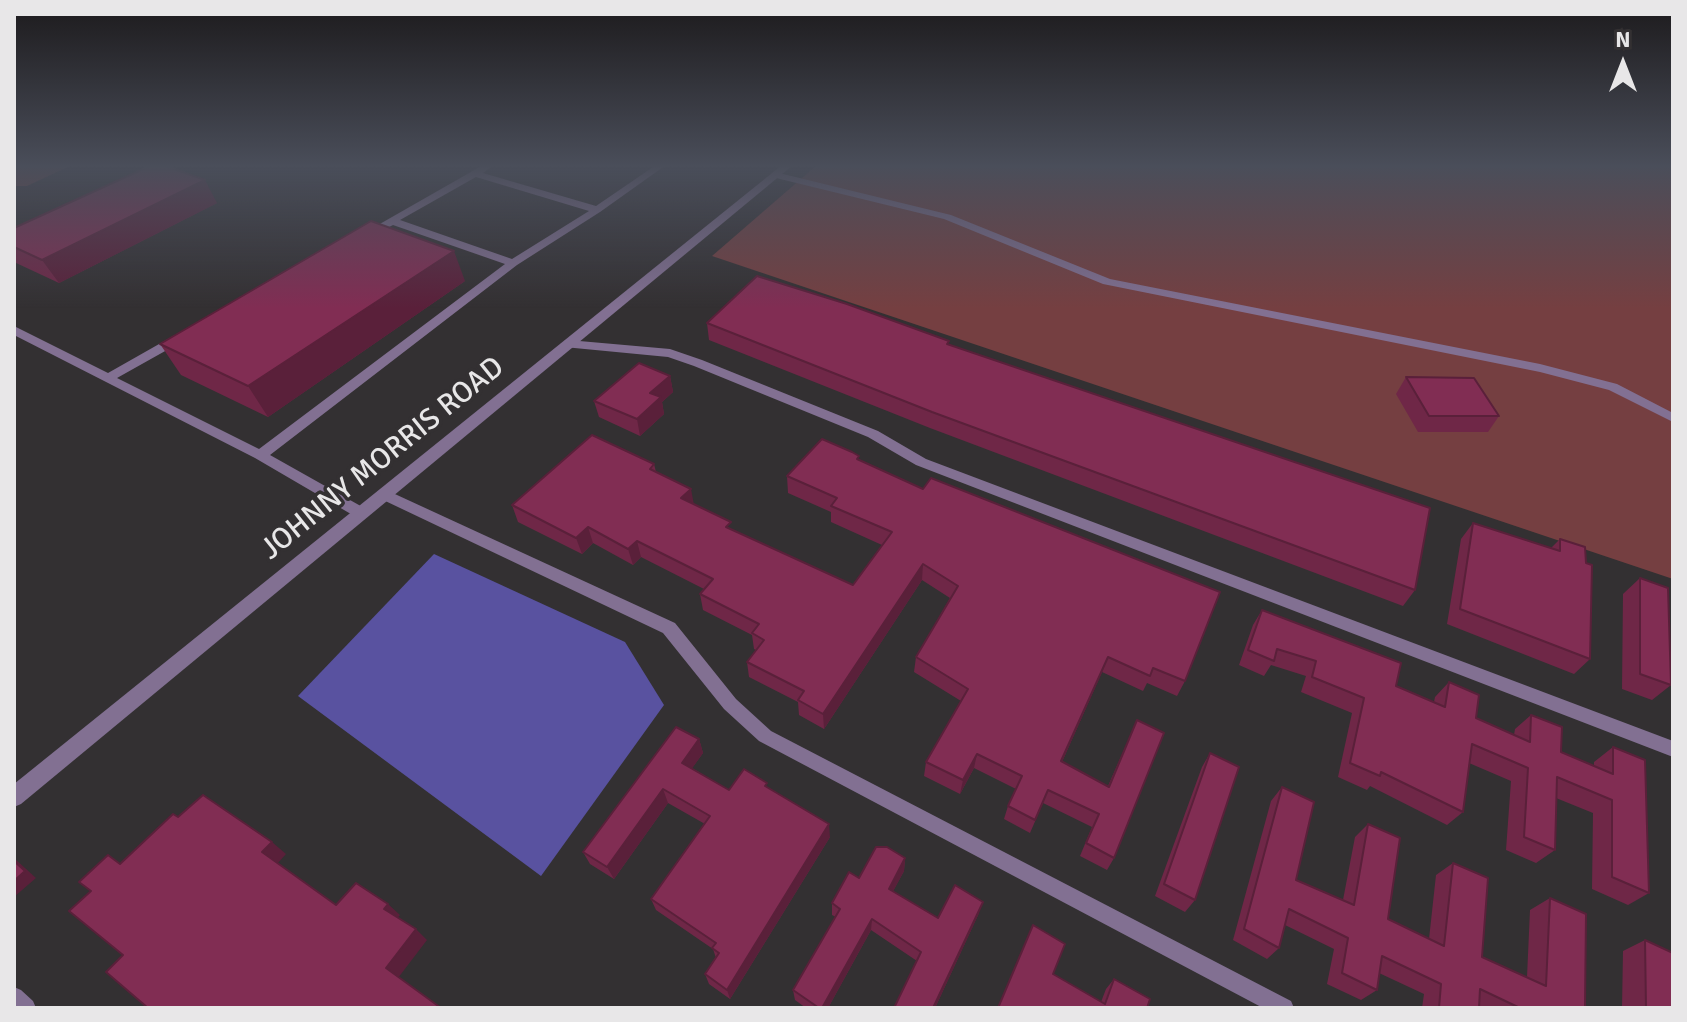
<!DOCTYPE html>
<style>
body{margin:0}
#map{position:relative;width:1687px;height:1022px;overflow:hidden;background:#333032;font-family:Signika,sans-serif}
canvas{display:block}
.frame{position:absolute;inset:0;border:16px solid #e8e7e8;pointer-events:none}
.north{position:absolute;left:1583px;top:24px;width:80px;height:80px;-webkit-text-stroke:6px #333032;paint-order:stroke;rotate:0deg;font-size:22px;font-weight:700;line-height:32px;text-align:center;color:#e8e7e8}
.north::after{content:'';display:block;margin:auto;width:28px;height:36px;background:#e8e7e8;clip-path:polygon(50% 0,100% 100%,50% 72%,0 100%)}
</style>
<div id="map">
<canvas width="1687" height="1022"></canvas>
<div class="frame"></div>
<div class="north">N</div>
</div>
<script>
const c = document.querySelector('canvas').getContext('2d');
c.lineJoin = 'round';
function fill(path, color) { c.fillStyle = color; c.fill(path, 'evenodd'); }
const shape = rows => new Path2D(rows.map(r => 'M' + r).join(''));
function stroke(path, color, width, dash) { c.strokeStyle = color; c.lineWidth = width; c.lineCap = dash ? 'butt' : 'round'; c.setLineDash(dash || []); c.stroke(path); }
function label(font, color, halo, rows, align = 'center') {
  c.font = font + ' Signika,sans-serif'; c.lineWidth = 7; c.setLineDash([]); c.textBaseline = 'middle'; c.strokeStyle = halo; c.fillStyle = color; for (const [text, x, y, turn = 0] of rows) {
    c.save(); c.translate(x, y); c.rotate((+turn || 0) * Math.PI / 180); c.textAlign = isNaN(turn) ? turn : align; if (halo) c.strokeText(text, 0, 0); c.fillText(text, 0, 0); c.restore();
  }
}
const green = shape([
 [14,165,72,165,27,186,14,186],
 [817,165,1673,165,1673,579,712,256]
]);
const water = shape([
 [434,554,625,642,664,705,541,876,298,696]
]);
const service = shape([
 [483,165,494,165,483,173,596,206,656,165,666,165,600,212,517,265,270,455,366,509,368,513,366,517,356,517,255,458,14,335,14,326,108,373,175,335,183,335,183,341,117,378,259,449,505,264,393,225,373,235,364,233,483,165],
 [476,177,589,211,512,259,400,220,476,177],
 [775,172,951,215,1110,279,1540,364,1617,384,1673,413,1673,422,1609,390,1540,372,1103,284,944,219,772,177,772,173,775,172],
 [568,340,670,349,702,360,878,431,926,459,1673,741,1673,757,916,465,868,437,694,366,668,357,564,347,564,341,568,340],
 [384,489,675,623,736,699,771,731,1291,1001,1294,1008,1263,1008,759,741,724,709,663,633,379,498,377,494,384,489],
 [14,987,21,990,33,1001,36,1008,14,1008,14,987]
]);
const tertiary = shape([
 [782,165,793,165,21,804,14,807,14,784,782,165]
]);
const wall = shape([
 [217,203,59,283,14,262,14,228],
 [465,281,268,417,181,375,160,344],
 [707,323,949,344,1415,590,1403,606,930,428,709,340],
 [670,376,673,392,662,402,664,414,640,436,599,417,594,401],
 [1406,377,1499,416,1488,432,1418,432,1396,394],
 [859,460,1185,681,1177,696,1147,683,1143,691,1102,672,1062,762,1108,786,1137,720,1114,858,1107,870,1080,856,1092,827,1043,803,1030,833,1004,819,1008,806,1016,789,974,768,960,794,924,776,926,762,961,701,914,672,916,657,950,598,922,580,824,729,799,715,798,702,749,677,747,662,756,650,754,649,752,635,703,610,700,594,704,589,641,557,633,565,593,543,582,554,518,522,512,505,654,464,656,472,693,504,732,530,853,585,882,545,831,522,831,512,788,493,787,476],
 [1473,523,1551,548,1560,539,1590,659,1574,674,1447,624,1461,539],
 [1640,578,1671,685,1652,700,1622,689,1623,594],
 [1262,610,1396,686,1434,702,1435,697,1449,682,1476,718,1514,735,1515,729,1531,715,1561,752,1594,766,1594,762,1613,747,1649,893,1628,905,1592,889,1593,813,1556,798,1555,850,1536,863,1506,850,1511,781,1469,763,1463,812,1447,825,1370,786,1367,790,1338,777,1352,713,1301,692,1306,676,1271,665,1264,676,1239,665,1253,625],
 [699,739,703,753,692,768,729,790,768,788,830,837,730,999,709,984,705,974,716,958,713,949,656,910,651,899,705,824,668,803,614,879,590,864,583,852],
 [1210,753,1195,900,1185,912,1155,896,1202,767],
 [1282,787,1296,880,1343,900,1355,837,1368,824,1388,919,1429,939,1436,875,1453,863,1482,957,1527,977,1530,910,1550,898,1585,1006,1588,1008,1422,1008,1424,994,1379,973,1377,990,1361,1000,1327,984,1334,949,1285,925,1279,948,1267,959,1233,940,1271,801],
 [905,858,904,871,893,891,938,918,979,913,935,1008,894,1008,917,961,871,930,828,1008,806,1008,795,1000,793,990,836,917,832,915,832,903],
 [1645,940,1673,1008,1622,1008,1623,951],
 [1053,974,1101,1002,1106,989,1114,979,1147,1008,997,1008]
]);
const shadedWall = shape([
 [205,180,217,203,59,283,42,260],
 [454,251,465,281,268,417,248,386],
 [670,376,673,392,662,402,664,414,640,436,637,419,650,393],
 [691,489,694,505,681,498],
 [588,527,593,543,582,554,576,538],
 [637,541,641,557,633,565,628,549],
 [923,564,922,580,824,729,823,714],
 [1108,657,1102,672,1056,775,1061,761],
 [699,739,703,753,686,777,682,763],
 [977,754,974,768,960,794,963,780],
 [663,789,668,803,614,879,607,867],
 [829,824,830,837,730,999,727,990],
 [272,842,286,854,277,864,262,852],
 [14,858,36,878,14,897],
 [905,858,904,871,888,901,889,889],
 [983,902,979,913,935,1008,933,1008],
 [388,904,400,915,396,920,384,909],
 [872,919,871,930,828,1008,822,1008],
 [416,929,427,940,398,978,386,968]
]);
const building = shape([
 [152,165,163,165,205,180,42,260,14,247,14,228,152,165],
 [371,221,454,251,248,386,160,344,371,221],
 [757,276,847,304,949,341,947,344,1430,508,1415,590,932,412,707,323,757,276],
 [639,363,670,376,650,393,661,397,637,419,594,401,639,363],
 [1406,377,1474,378,1499,416,1429,416,1406,377],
 [592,435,654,464,650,469,691,489,681,498,731,522,726,527,853,585,892,532,831,506,837,498,787,476,822,439,852,452,859,456,857,459,923,489,931,478,1220,592,1185,681,1153,668,1150,676,1108,657,1061,761,1109,787,1137,720,1164,733,1114,858,1086,843,1099,814,1048,790,1035,820,1008,806,1022,776,977,754,963,780,926,762,968,689,916,657,958,586,923,564,823,714,798,700,804,691,747,662,764,640,752,633,759,624,700,594,713,579,637,541,628,549,588,527,576,538,512,505,592,435],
 [1473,523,1560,551,1560,539,1585,547,1586,563,1592,565,1590,659,1460,609,1473,523],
 [1640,578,1668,588,1671,685,1640,674,1640,578],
 [1262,610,1401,663,1396,686,1445,707,1449,682,1479,695,1476,718,1530,742,1531,715,1562,727,1561,752,1613,774,1613,747,1645,760,1649,893,1612,877,1612,800,1557,777,1555,850,1524,837,1528,768,1472,744,1463,812,1381,772,1380,776,1350,763,1364,698,1312,677,1316,661,1277,649,1274,661,1248,650,1262,610],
 [676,727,699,739,682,763,729,790,744,769,767,783,765,786,829,824,727,990,705,974,719,953,712,948,716,943,651,899,710,816,663,789,607,867,583,852,676,727],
 [1210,753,1239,767,1195,900,1164,884,1210,753],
 [1282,787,1314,802,1296,880,1354,905,1368,824,1400,838,1388,919,1444,946,1453,863,1488,878,1482,957,1546,986,1550,898,1586,914,1585,1006,1588,1008,1520,1008,1480,989,1479,1008,1439,1008,1441,984,1382,956,1377,990,1342,973,1348,938,1289,909,1279,948,1244,929,1282,787],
 [203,795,272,842,262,852,336,905,356,883,388,904,384,909,416,929,386,968,441,1008,148,1008,106,972,123,955,69,911,91,891,79,882,108,855,120,864,173,814,178,817,203,795],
 [876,847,887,847,905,858,889,889,938,918,955,885,983,902,933,1008,894,1008,921,952,872,919,822,1008,819,1008,793,990,840,909,832,903,849,872,859,878,876,847],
 [14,861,25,871,14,881,14,861],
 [1033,925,1065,944,1053,974,1105,1004,1114,979,1150,999,1147,1008,998,1008,1033,925],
 [1645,940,1673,953,1673,1008,1646,1008,1645,940]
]);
const streetNames = [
 ["JOHNNY MORRIS ROAD",383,459,-39]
];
fill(green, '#753f41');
fill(water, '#5952a0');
fill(service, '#827092');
fill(tertiary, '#827092');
fill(wall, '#6f2747');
fill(shadedWall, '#5a203a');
fill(building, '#812d53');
stroke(building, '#5a203a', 2);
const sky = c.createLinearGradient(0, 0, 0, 308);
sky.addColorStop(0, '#1c1a1c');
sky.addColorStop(0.54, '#4a4e5a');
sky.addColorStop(1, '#4a4e5a00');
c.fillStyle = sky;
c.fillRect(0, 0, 1687, 308);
label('30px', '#e8e7e8', '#333032', streetNames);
</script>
